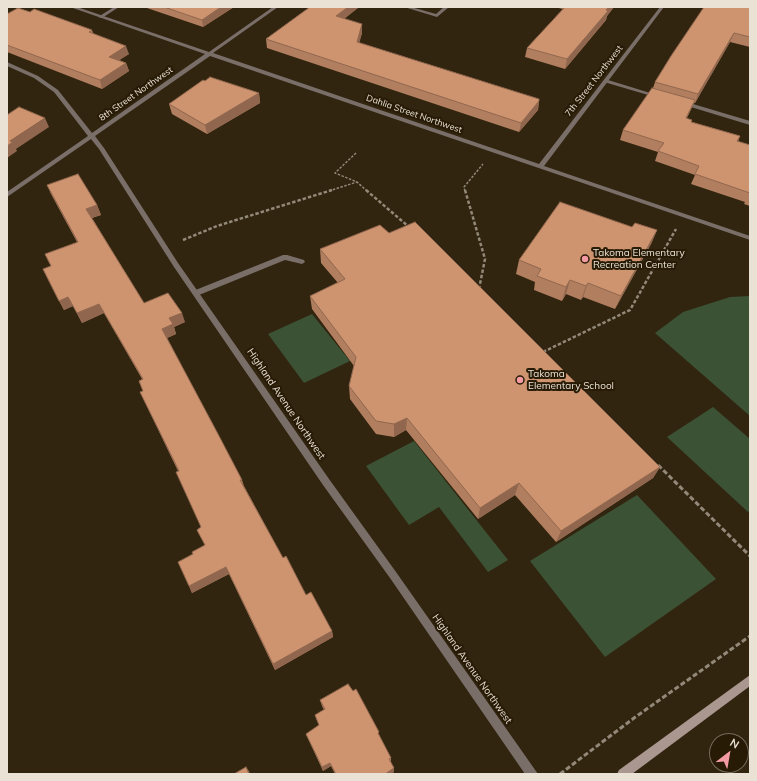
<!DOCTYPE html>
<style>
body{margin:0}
#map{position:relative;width:757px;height:781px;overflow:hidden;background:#312510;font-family:Mulish,sans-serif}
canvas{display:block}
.frame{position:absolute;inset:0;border:8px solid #eae2d5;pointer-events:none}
.north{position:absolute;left:709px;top:733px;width:40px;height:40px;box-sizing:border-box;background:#271b06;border:1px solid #756b59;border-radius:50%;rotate:31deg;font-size:11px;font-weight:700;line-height:16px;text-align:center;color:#eae2d5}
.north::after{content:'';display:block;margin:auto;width:14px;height:18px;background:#f49aa3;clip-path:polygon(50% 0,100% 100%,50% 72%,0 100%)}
</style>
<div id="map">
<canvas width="757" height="781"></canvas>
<div class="frame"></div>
<div class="north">N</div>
</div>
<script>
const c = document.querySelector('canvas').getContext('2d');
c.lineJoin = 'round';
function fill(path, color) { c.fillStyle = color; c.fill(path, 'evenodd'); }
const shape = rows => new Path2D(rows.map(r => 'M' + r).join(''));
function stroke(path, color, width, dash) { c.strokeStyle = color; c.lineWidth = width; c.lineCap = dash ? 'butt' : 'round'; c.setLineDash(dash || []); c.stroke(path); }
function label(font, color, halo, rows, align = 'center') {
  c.font = font + ' Mulish,sans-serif'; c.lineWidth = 4; c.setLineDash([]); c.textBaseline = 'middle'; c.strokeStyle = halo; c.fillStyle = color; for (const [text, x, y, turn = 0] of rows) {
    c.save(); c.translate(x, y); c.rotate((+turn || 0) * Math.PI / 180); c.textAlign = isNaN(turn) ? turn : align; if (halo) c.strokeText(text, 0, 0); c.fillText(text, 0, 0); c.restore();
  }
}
const green = shape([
 [750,296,750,416,655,333,683,312,730,297],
 [312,314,350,361,304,383,268,334],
 [713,407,750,439,750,510,748,512,667,437],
 [414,441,508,560,488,572,439,507,409,525,366,466],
 [637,495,716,579,605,657,530,561]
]);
const pathFar2 = shape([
 [356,153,335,173,357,182,367,191],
 [329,191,357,182],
 [465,191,464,187,483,164]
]);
const pathFar1 = shape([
 [366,190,409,227],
 [465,190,485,259,479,289],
 [183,240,217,226,332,190],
 [543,352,630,310,676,229]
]);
const path = shape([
 [658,465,750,556],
 [560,774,634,718,750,636]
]);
const service = shape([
 [114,7,119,7,102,18,98,17,114,7],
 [404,7,411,7,436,14,444,7,449,7,437,17,404,7],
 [604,80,608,80,660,96,655,97,604,82,604,80],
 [683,101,750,121,750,125,681,104,680,103,683,101],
 [283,255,287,255,304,260,305,262,302,264,285,260,199,295,196,296,192,293,193,291,283,255]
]);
const minor = shape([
 [70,7,77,7,209,52,273,7,278,7,213,53,539,164,660,7,664,7,544,166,750,236,750,240,210,56,95,136,104,148,178,263,329,479,396,572,538,774,525,774,390,578,323,485,174,267,99,149,91,139,7,197,7,192,88,136,54,92,34,78,7,66,7,62,38,76,58,90,92,133,205,54,70,7]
]);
const secondary = shape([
 [750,675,750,686,632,774,617,774,619,770,750,675]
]);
const wall = shape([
 [144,7,234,7,203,27],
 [310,7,359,7,344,19,362,33,359,43,539,101,538,110,519,132,267,48,266,39],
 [554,7,614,7,607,16,606,20,565,69,525,57,527,48,563,9],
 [750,7,750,47,730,42,695,103,694,103,687,118,692,122,740,136,738,142,750,145,750,206,744,204,745,202,691,184,695,175,655,161,658,152,620,140,623,130,653,88,655,82],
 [30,12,92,30,93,33,129,54,119,60,126,63,129,71,102,89,7,52,7,14],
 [205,81,259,93,260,103,207,134,172,114,169,104],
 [47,185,97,205,101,215,92,218,144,303,185,322,174,327,176,334,167,338,242,480,244,486,283,558,306,595,332,631,333,637,275,670,229,574,192,593,189,586,193,554,205,545,197,530,201,527,178,471,140,392,143,391,142,379,104,313,82,323,73,306,64,310,43,269,51,266,77,242,51,194],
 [632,227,657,230,651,244,615,309,583,297,581,300,566,294,562,301,534,290,535,282,516,274,519,260],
 [320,249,660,467,653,478,556,542,515,495,478,519,406,430,394,437,376,434,350,399,349,386,354,366,312,309,310,296,338,283,321,263],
 [320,700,379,735,391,758,391,762,394,768,394,772,390,774,335,774,331,766,323,771,306,734,319,725,315,715,324,710,322,706]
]);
const shadedWall = shape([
 [221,7,234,7,203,27,202,20],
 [348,7,359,7,336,25,336,16],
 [609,7,614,7,607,16,606,20,565,69,567,59],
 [362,24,362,33,357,51,357,42],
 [734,33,730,42,695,103,698,94],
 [126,46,129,54,112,65,109,57],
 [126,63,129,71,102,89,100,80],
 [259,93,260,103,207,134,205,125],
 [539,101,538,110,519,132,521,123],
 [45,118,49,127,16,149,17,151,7,158,7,146,10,141],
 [97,205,101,215,90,218,86,209],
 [657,230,651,244,615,309,621,296],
 [570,280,566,294,562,301,566,287],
 [588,283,583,297,581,300,586,286],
 [68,297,73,306,64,310,59,301],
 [99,304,104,313,82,323,77,313],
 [182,313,185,322,174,327,176,334,165,339,162,329,169,318],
 [407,418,406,430,394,437,394,424],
 [660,467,653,478,556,542,561,531],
 [519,483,515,495,478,519,480,508],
 [226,567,229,574,192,593,189,586],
 [332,631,333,637,275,670,273,664],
 [330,763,331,766,323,771,322,767],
 [246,767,249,771,250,774,249,774],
 [394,768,394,772,390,774,385,774]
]);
const building = shape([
 [164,7,221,7,202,20,164,7],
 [310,7,348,7,336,16,362,24,357,42,539,99,539,101,521,123,266,39,310,7],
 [565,7,609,7,606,10,608,11,567,59,527,48,565,7],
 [704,7,750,7,750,37,734,33,698,94,655,82,671,56,704,7],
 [18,8,30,12,34,9,92,30,89,32,126,46,109,57,126,63,100,80,7,45,7,14,18,8],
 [210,77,259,93,205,125,169,104,203,80,205,81,210,77],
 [652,88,695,100,686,118,692,120,691,122,740,136,737,141,750,145,750,193,695,174,699,166,658,151,664,143,623,130,652,88],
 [19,107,45,118,10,141,13,142,7,146,7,115,19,107],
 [78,174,97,205,86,209,144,303,168,293,182,313,169,318,173,324,162,329,218,434,242,480,240,480,283,558,286,556,306,595,311,592,332,631,273,664,226,567,189,586,178,562,193,554,192,552,205,545,197,530,201,527,176,472,179,471,140,392,143,391,139,381,143,379,99,304,77,313,68,297,59,301,43,269,51,266,45,254,78,242,47,185,78,174],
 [560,202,632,227,635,223,657,230,621,296,588,283,586,286,570,280,566,287,537,276,541,269,519,260,560,202],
 [415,222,660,467,561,531,519,483,480,508,407,418,394,424,376,421,349,386,356,357,310,296,345,279,320,249,380,225,389,233,415,222],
 [348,684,353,691,356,689,379,732,378,733,391,758,389,759,394,768,385,774,336,774,330,763,322,767,306,734,319,725,315,715,325,709,320,700,348,684],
 [246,767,249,774,234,774,246,767]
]);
const markers = [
 [585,259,4,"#f49aa3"],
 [520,380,4,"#f49aa3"]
];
const farStreetnames = [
 ["7th Street Northwest",594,81,-52],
 ["8th Street Northwest",136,94,-35],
 ["Dahlia Street Northwest",414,114,19]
];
const poiNames = [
 ["Takoma Elementary",593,253],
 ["Recreation Center",593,265],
 ["Takoma",528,374],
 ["Elementary School",528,386]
];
const streetNames = [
 ["Highland Avenue Northwest",286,404,56],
 ["Highland Avenue Northwest",472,669,55]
];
fill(green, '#3c5234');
stroke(pathFar2, '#938979', 1.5, [2.5, 1.5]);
stroke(pathFar1, '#938979', 2.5, [3.5, 2]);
stroke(path, '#938979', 3, [5, 2.5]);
fill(service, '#7a6e69');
fill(minor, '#7a6e69');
fill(secondary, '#aa978f');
fill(wall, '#b17e5f');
fill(shadedWall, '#90674e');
fill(building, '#ce936f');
stroke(building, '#90674e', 1);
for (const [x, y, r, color] of markers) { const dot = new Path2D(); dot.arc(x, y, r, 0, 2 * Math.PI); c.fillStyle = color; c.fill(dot); stroke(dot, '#271b06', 1.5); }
label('9px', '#eae2d5', '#271b06', farStreetnames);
label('10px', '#eae2d5', '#271b06', poiNames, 'left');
label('10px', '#eae2d5', '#271b06', streetNames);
</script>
